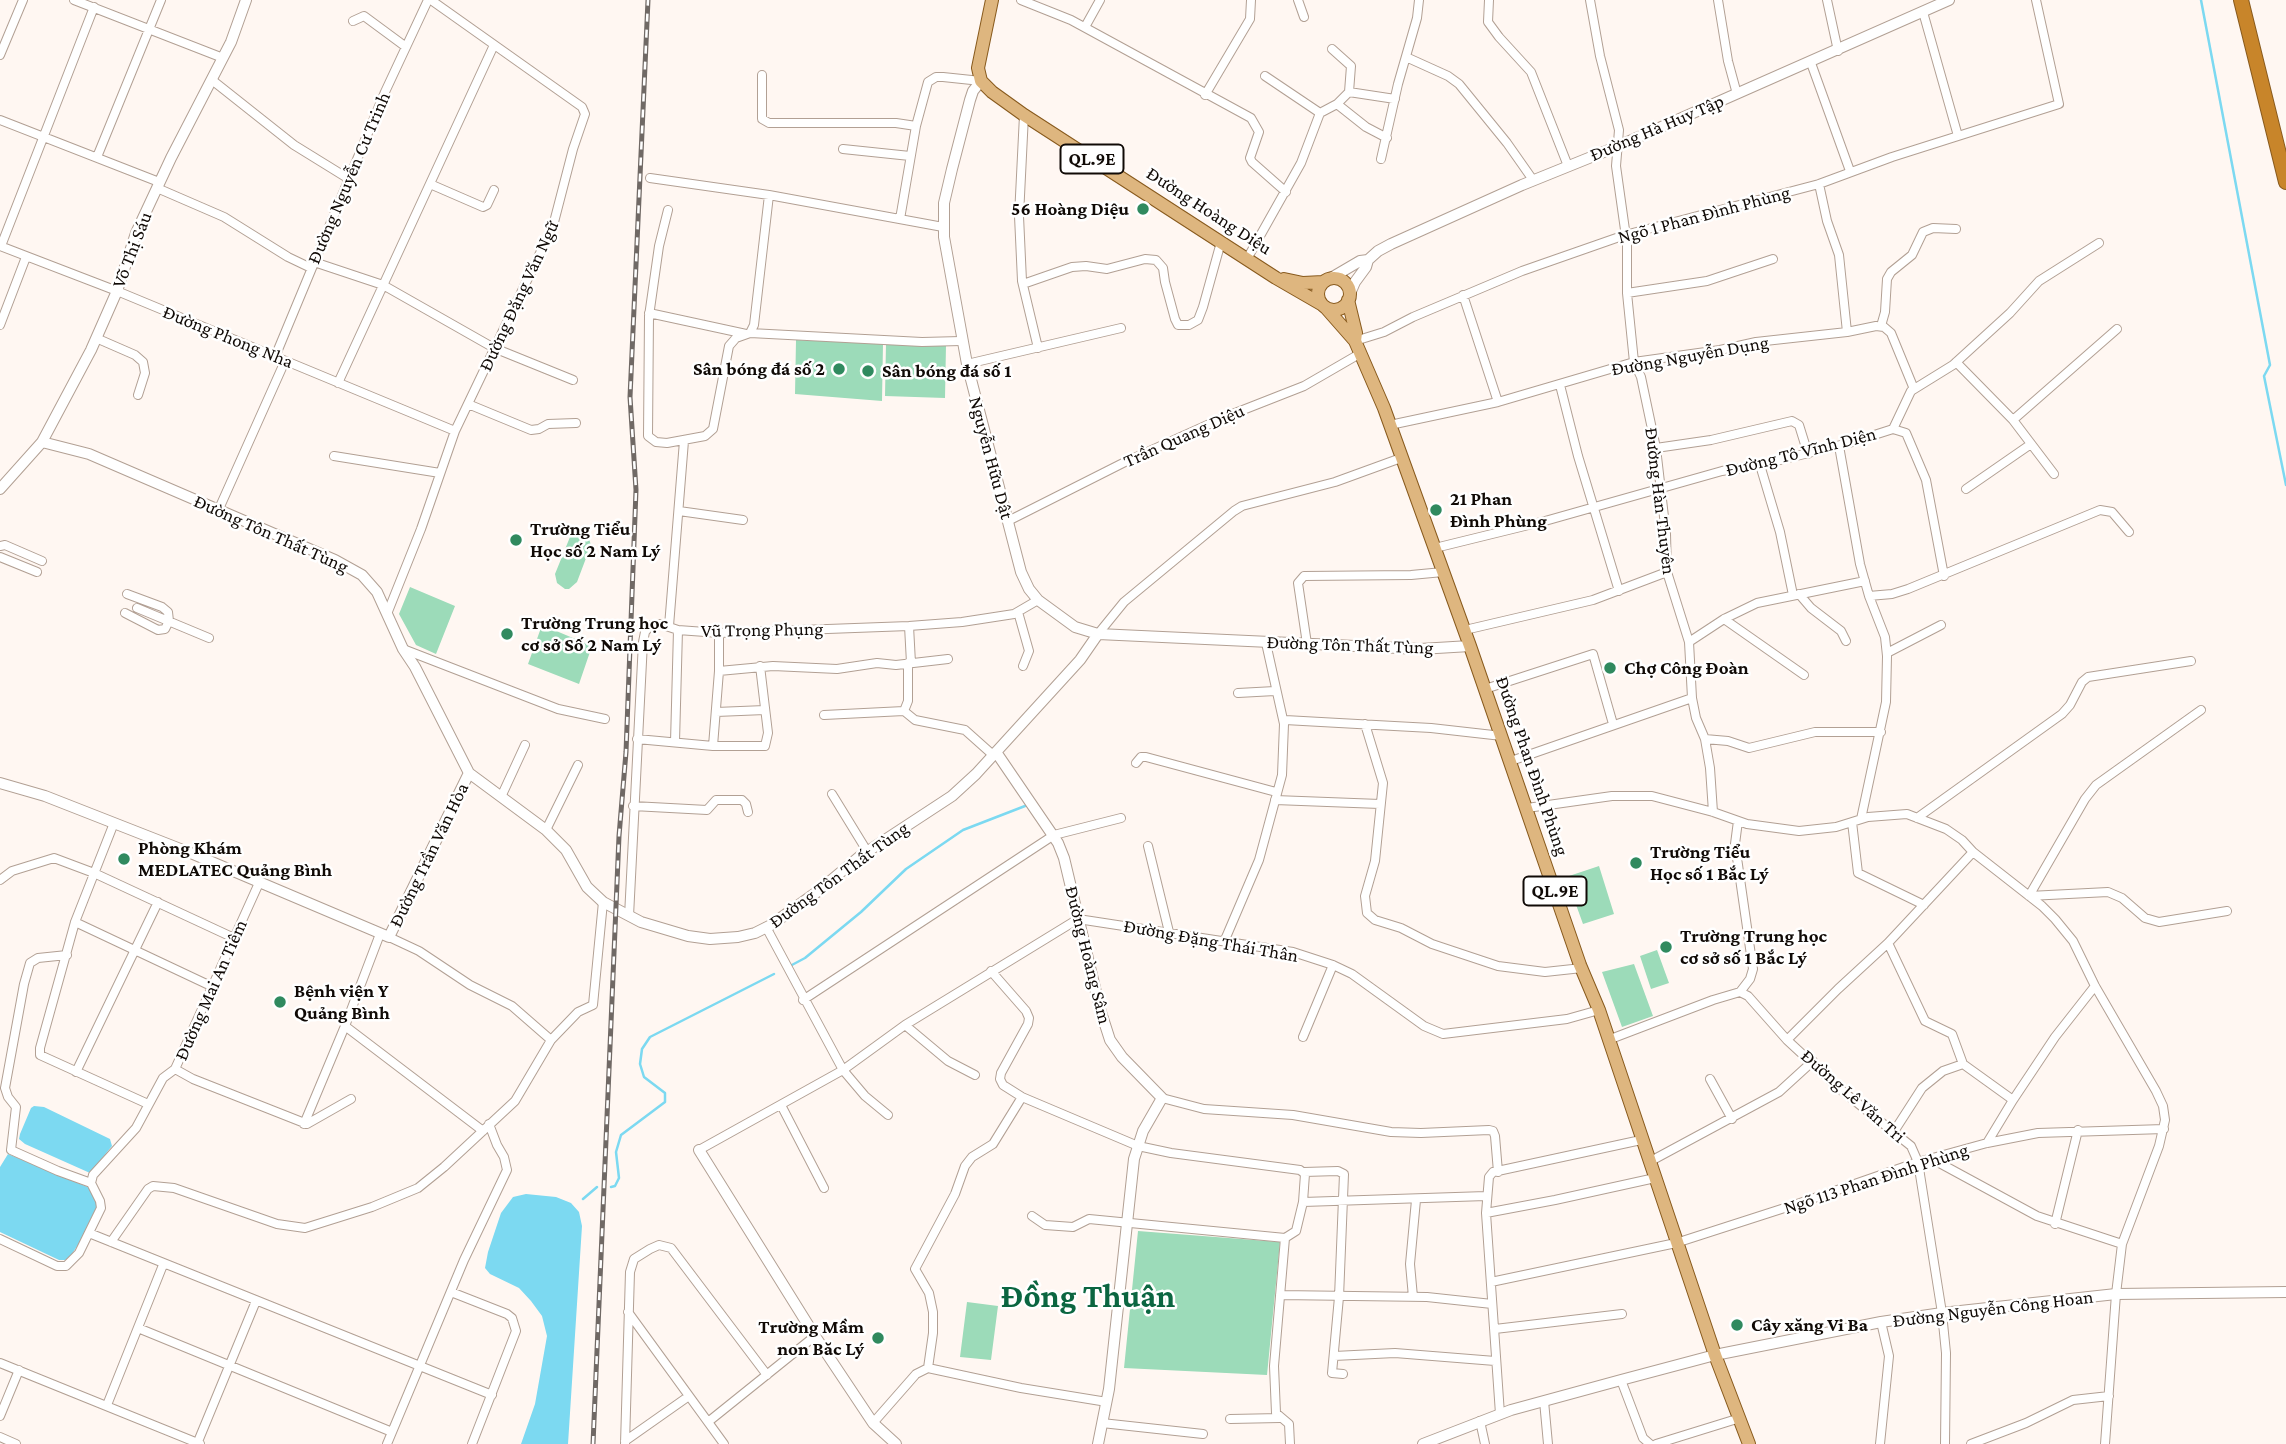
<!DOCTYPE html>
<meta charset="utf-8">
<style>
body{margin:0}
canvas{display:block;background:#fff7f2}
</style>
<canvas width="2286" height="1444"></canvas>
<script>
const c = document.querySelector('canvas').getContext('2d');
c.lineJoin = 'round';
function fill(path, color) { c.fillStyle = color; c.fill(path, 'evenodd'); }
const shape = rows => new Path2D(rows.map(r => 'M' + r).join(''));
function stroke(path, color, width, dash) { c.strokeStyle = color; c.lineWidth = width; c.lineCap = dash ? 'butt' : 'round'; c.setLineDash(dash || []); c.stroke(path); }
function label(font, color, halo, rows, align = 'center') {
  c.font = font + ' "Crimson Pro",serif'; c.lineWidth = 5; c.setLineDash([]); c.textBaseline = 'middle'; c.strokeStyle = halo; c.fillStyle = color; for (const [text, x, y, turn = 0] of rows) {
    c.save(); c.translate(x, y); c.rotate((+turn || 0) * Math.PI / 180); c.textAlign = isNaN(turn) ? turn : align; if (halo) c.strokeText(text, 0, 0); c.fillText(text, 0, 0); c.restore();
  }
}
const green = shape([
 [796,340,883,343,882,401,795,394],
 [886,343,946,345,945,398,885,396],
 [580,532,588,536,591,545,577,582,569,589,565,589,557,583,555,574,570,537],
 [410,587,455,606,436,654,416,645,399,614],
 [542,625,592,646,579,684,528,664],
 [1599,866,1614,914,1583,924,1566,877],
 [1657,950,1669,983,1651,989,1640,956],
 [1634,964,1653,1016,1622,1027,1602,972],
 [1138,1231,1280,1242,1267,1375,1124,1368],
 [967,1302,998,1306,991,1360,960,1357]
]);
const water = shape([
 [34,1106,44,1107,110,1139,112,1146,90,1173,25,1144,19,1139,20,1134,31,1108],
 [8,1154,90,1188,100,1205,85,1234,70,1257,65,1260,59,1260,0,1232,0,1167],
 [526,1194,556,1197,571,1203,579,1212,582,1226,568,1444,521,1444,535,1404,547,1336,542,1316,531,1301,519,1288,490,1274,485,1268,488,1252,501,1213,513,1197]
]);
const stream = shape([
 [2201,0,2270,365,2264,376,2286,485],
 [790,966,805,958,861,912,906,869,963,830,1025,806],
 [611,1187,615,1186,619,1178,616,1152,621,1135,665,1102,665,1093,644,1077,640,1064,642,1049,650,1037,774,974],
 [583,1199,597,1187]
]);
const street = shape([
 [74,0,223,58],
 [1021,0,1071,20,1251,118,1259,132,1250,158,1252,162,1286,192],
 [1298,0,1304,17],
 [1489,0,1488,22,1499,37,1531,72,1568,166],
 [1590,0,1600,56,1619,130,1616,166,1627,244,1627,293,1634,362,1641,377,1656,448,1666,534,1667,572,1689,642,1692,698,1696,718,1705,739,1710,768,1713,812],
 [1718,0,1728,61,1737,94],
 [1827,0,1838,51],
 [1923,12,1958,136],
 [353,21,364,16,406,47],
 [1085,27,1100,0],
 [0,55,23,0],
 [1406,57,1448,76,1459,84,1507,143,1533,180],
 [1811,63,1850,171],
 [762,75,762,119,769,123,896,123,916,126],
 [1265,76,1320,113],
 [212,80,294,145,349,179],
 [1349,92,1395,99],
 [1205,95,1250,19,1251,0],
 [1337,104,1366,127,1387,138],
 [1024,115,1019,216,1022,281,1038,348],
 [0,120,159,182],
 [843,149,910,156],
 [97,157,161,0],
 [1381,159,1398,84,1417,18,1419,0],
 [650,178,769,195,943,227],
 [430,184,483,207,487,205,494,190],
 [1819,184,1827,221,1839,255,1847,332],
 [157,188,224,217,288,257,311,268],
 [668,210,659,246,649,316,648,436,656,442,667,443,705,436,713,429,729,346,736,338,750,333,754,325,769,195],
 [900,219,916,126,928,82,936,77,943,77,981,81],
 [0,246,117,291,455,431],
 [1,246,94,7],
 [1247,259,1301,163,1320,113,1337,104,1349,92,1351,66,1332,49],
 [314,262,383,285,494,348,573,380],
 [1023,284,1072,267,1086,266,1107,269,1145,259,1156,260,1163,268,1165,282,1175,319,1178,325,1189,325,1198,320,1203,307,1221,242],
 [1627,293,1707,281,1773,259],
 [1463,295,1498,402],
 [649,313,746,334],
 [0,325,26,257],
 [1881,326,1885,312,1887,279,1891,272,1912,255,1923,232,1933,228,1956,229],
 [750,333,922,342,961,341],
 [96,338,135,355,143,362,145,373,138,395],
 [1355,341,1384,332,1413,317,1522,271,1625,235,1819,184,1892,157,2059,104,2036,0],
 [275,357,385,92,428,0],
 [1956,362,2013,420,2054,474],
 [967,364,1121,328],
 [338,383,494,45],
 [1560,385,1578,456,1619,591],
 [468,404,531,430,539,429,548,424,576,423],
 [2013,420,2117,329],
 [1390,425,1498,402,1634,362,1720,350,1756,342,1847,332,1876,326,1884,327,1891,333,1914,389],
 [1893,429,1906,433,1926,480,1944,576],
 [1839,446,1860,564,1869,596,1885,637,1887,656,1886,702,1861,819],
 [1656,448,1711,440,1792,421,1799,425,1808,454],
 [334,456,440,473],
 [1760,465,1780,532,1793,595],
 [1966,489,2031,444],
 [218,511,285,361],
 [679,511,743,520],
 [1008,521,1125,462,1225,417,1304,386,1361,353],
 [0,546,5,545,42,561],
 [1435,548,1545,521,1722,471,1760,465,1849,443,1893,429,1911,391,1953,365,2010,313,2039,281,2099,243],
 [0,557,37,572],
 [1799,594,1811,608,1841,631,1846,641],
 [1869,596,1892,594,1908,589,2100,510,2112,512,2129,532],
 [137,608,209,638],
 [1018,612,1029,651,1023,666],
 [125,613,158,630,165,629,169,621,168,612,162,607,127,594],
 [387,614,421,529,455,431,553,226,573,149,585,114,582,107,431,0],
 [1724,619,1804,675],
 [669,626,684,441],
 [909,626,911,663],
 [1465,630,1593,600,1667,572],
 [1098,634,1124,602,1234,511,1242,506,1335,482,1401,458],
 [1689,642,1724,619,1757,603,1865,581],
 [1307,644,1298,583,1304,576,1411,575,1443,572],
 [403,649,558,709,605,719],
 [1887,653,1941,625],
 [719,671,773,666,837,669,877,663,896,665,948,659],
 [1485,689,1593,654,1613,724],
 [1238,693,1275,691],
 [904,711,915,720,965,730,993,755],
 [716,712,765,710],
 [824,715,904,711,908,701,908,663],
 [1284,724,1285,720,1339,723,1431,728,1502,736],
 [1365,724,1383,783,1375,861,1365,896,1367,913,1375,920,1401,928,1432,944,1498,966,1545,972,1582,968],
 [637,739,713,746,765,746,768,733,760,666],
 [1705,739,1728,741,1749,748,1815,732,1881,732],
 [675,742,678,630],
 [713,746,719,671,719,633],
 [1511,761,1692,698],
 [1136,763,1141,757,1146,757,1276,792],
 [832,794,867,851],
 [501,797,525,745],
 [1275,800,1380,804],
 [633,806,707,810,716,800,742,800,746,804,748,812],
 [1527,808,1612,796,1652,796,1713,812,1747,824,1799,831,1836,827,1868,817,1907,814,1946,829,1962,840,1973,852,2042,906,2055,919,2073,941,2095,986,2156,1091,2163,1106,2165,1120,2159,1146,2122,1244,2116,1294,2105,1444],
 [1917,818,2062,714,2070,705,2082,682,2088,677,2191,661],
 [1738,821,1735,844,1753,969,1750,979,1740,992],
 [1852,822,1858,873,1924,905],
 [114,823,75,922,40,1048,40,1055,148,1104],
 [546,830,578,765],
 [1148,846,1169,932],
 [0,880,12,871,54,858,94,873,234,938],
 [2029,896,2085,799,2096,785,2201,710],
 [2029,896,2108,892,2122,898,2145,918,2159,922,2227,911],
 [629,916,643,642,645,632,651,625,660,624,678,630,719,633,909,626,962,622,1014,614,1038,600],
 [75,922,213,987],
 [766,927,843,1070,865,1096,888,1115],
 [389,937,419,951,470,985,512,1006,551,1040],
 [1224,942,1259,860,1282,775,1284,724,1266,643],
 [1888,943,1925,1021,1952,1034,1963,1064,2013,1100],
 [67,955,38,958,30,963,24,984,5,1088,8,1097,16,1107,11,1150,58,1171,91,1183],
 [991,971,1026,1011,1029,1018,1028,1024,1001,1073,1000,1079,1003,1085,1022,1097,1138,1146,1171,1153,1300,1170,1305,1174,1303,1202,1296,1231,1285,1238,1089,1219,1073,1227,1045,1225,1032,1216],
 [803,1000,1054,835,1121,818],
 [905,1025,948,1061,975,1075],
 [345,1026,483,1131],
 [1303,1037,1333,965],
 [1608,1040,1713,1000,1740,992,1748,996,1787,1040,1840,1089,1911,1146,1918,1162,1942,1313,1946,1353,1945,1444],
 [1787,1040,1838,989,1888,943,1973,852],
 [175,1069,193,1079,307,1124,351,1099],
 [76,1072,158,902],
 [1710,1079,1732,1119],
 [1162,1098,1204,1109,1293,1115,1391,1132,1421,1133,1489,1130,1493,1131,1495,1136,1498,1172],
 [781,1105,824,1188],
 [304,1124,345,1026,380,934],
 [1893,1133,1922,1088,1943,1071,1963,1064],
 [1987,1143,2013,1100,2055,1037,2095,986],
 [699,1150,843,1070,905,1025,1078,919,1293,952,1333,965,1352,974,1424,1026,1443,1034,1567,1019,1599,1010],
 [1932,1159,2037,1216,2122,1244],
 [1649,1162,1779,1092,1813,1061],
 [1304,1172,1338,1171,1344,1174,1339,1297,1332,1373,1343,1374],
 [1303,1202,1486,1196],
 [1486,1213,1555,1200,1655,1178],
 [2055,1224,2078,1130],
 [89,1233,492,1395],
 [1285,1238,1274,1366,1276,1413,1289,1424,1290,1444],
 [0,1239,57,1266,66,1266,79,1253,101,1208,100,1201,91,1183,93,1175,136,1128,163,1078,175,1069,259,883],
 [111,1242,148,1189,153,1186,174,1188,277,1224,305,1228,372,1207,418,1188,444,1167,515,1101,551,1040,578,1012,593,1005,603,902],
 [1491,1282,1676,1243,1800,1203,1918,1162,1987,1143,2038,1133,2164,1129],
 [451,1292,507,1314,512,1318,516,1331,472,1444],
 [1280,1295,1427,1297,1492,1304],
 [1413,1297,1410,1264,1416,1200],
 [628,1312,724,1444],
 [138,1328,392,1432],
 [1495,1329,1622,1314],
 [1334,1356,1395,1353,1495,1361],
 [0,1363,200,1444],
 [928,1368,933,1333,933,1312,929,1293,915,1269,955,1194,965,1166,972,1157,993,1144,1022,1097],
 [1621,1380,1643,1438,1650,1444],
 [1544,1401,1548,1444],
 [107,1405,163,1265],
 [1500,1414,1486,1213,1489,1177,1493,1172,1641,1140],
 [0,1416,19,1370],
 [1230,1419,1280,1418],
 [1480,1421,1485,1444],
 [708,1422,815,1336],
 [873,1423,916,1374,928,1368,1021,1388,1107,1402],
 [1102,1423,1203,1434],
 [0,1437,16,1444],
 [625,1441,689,1396],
 [197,1444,256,1301],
 [387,1444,464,1260,507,1170,504,1157,497,1145,489,1124],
 [625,1444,630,1272,634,1259,650,1249,659,1245,671,1248,767,1375],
 [1656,1444,1740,1418],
 [1880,1444,1889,1356,1881,1322],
 [1971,1444,2026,1423,2073,1400,2109,1396]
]);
const secondary = shape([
 [981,81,973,91,970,100,952,169,944,203,944,237,967,364,1021,572,1029,589,1038,600,1075,627,1098,634,1420,649,1470,646],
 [1331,278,1360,261,1368,260,1378,251,1391,244,1522,185,1616,147,1949,0],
 [1349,296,1355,282,1366,267,1368,260],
 [42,442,89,454,335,560,362,575,377,592,403,649,415,667,469,773,546,830,566,850,587,887,603,902,641,922,688,936,710,939,738,937,755,933,771,925,817,892,859,857,952,796,976,774,1080,660,1098,634],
 [0,489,42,442,91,350,117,291,136,233,171,158,231,42,246,0],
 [996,752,1058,843,1064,858,1100,1009,1110,1040,1122,1057,1162,1098,1143,1131,1134,1159,1109,1389,1098,1444],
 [0,783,45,796,193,854,389,937,469,773],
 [699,1150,815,1336,873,1423,896,1444],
 [1423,1444,1511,1410,1621,1380,1715,1355,1881,1322,1942,1313,2116,1294,2286,1292]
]);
const primary = shape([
 [992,0,978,68,981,81,992,92,1024,115,1276,278,1321,304],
 '1318 294a16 16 0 1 1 32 0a16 16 0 1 1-32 0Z',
 [1284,279,1303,283,1323,282],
 [1348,300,1356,333,1355,341],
 [1326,308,1355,341,1384,408,1470,646,1580,965,1599,1010,1715,1355,1749,1444]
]);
const highway = shape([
 [2241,0,2286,182]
]);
const rail = shape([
 [593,1444,619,836,626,752,636,490,630,397,648,0]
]);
const markers = [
 [1143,209,7,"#308a5f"],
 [839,369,7,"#308a5f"],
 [868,371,7,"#308a5f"],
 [1436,510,7,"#308a5f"],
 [516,540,7,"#308a5f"],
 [507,634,7,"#308a5f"],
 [1610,668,7,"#308a5f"],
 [124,859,7,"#308a5f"],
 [1636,863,7,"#308a5f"],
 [1666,947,7,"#308a5f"],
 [280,1002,7,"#308a5f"],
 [1737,1325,7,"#308a5f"],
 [878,1338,7,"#308a5f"]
];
const shields = [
 [1092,159,63],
 [1555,891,63]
];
const shieldNames = [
 ["QL.9E",1092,159],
 ["QL.9E",1555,891]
];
const streetNames = [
 ["Đường Hà Huy Tập",1657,128,-23],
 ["Đường Nguyễn Cư Trinh",349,178,-67],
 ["Đường Hoàng Diệu",1209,211,33],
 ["Ngõ 1 Phan Đình Phùng",1704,215,-15],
 ["Võ Thị Sáu",132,250,-69],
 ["Đường Đặng Văn Ngữ",519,296,-65],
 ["Đường Phong Nha",228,337,22],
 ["Đường Nguyễn Dụng",1690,356,-10],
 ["Trần Quang Diệu",1184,436,-24],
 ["Đường Tô Vĩnh Diện",1801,452,-14],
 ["Nguyễn Hữu Dật",991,458,75],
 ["Đường Hàn Thuyên",1660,501,83],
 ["Đường Tôn Thất Tùng",271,534,24],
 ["Vũ Trọng Phụng",762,630,-1],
 ["Đường Tôn Thất Tùng",1350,645,2],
 ["Đường Phan Đình Phùng",1532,766,71],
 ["Đường Trần Văn Hòa",429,855,-64],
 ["Đường Tôn Thất Tùng",839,875,-36],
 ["Đường Đặng Thái Thân",1211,941,10],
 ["Đường Hoàng Sâm",1088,955,76],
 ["Đường Mai An Tiêm",211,990,-66],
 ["Đường Lê Văn Tri",1853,1096,41],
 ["Ngõ 113 Phan Đình Phùng",1876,1179,-18],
 ["Đường Nguyễn Công Hoan",1993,1309,-7]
];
const poiNames = [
 ["56 Hoàng Diệu",1129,209,"right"],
 ["Sân bóng đá số 2",825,369,"right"],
 ["Sân bóng đá số 1",882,371],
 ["21 Phan",1450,499],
 ["Đình Phùng",1450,521],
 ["Trường Tiểu",530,529],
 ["Học số 2 Nam Lý",530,551],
 ["Trường Trung học",521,623],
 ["cơ sở Số 2 Nam Lý",521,645],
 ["Chợ Công Đoàn",1624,668],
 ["Phòng Khám",138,848],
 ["MEDLATEC Quảng Bình",138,870],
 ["Trường Tiểu",1650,852],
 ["Học số 1 Bắc Lý",1650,874],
 ["Trường Trung học",1680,936],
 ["cơ sở số 1 Bắc Lý",1680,958],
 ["Bệnh viện Y",294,991],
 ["Quảng Bình",294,1013],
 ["Cây xăng Vi Ba",1751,1325],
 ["Trường Mầm",864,1327,"right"],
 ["non Băc Lý",864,1349,"right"]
];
const townNames = [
 ["Đồng Thuận",1088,1297]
];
fill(green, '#9cdbb9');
fill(water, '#7cd9f1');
stroke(stream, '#7cd9f1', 2.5);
stroke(street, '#b2a094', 10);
stroke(secondary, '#b2a094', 12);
stroke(primary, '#885a1d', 14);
stroke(highway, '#885a1d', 16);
stroke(street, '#fff', 8);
stroke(secondary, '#fff', 10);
stroke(primary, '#deb67f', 12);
stroke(highway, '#c8852a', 14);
stroke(rail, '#706965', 5);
stroke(rail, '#fff', 2.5, [8]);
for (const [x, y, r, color] of markers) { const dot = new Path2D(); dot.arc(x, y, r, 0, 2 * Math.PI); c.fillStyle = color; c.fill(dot); stroke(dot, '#fff', 2.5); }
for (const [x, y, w] of shields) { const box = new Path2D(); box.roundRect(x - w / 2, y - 14.5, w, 29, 5); c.fillStyle = '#fff'; c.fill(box); stroke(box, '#100a06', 2); }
label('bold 18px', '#100a06', null, shieldNames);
label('19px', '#100a06', '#fff', streetNames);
label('bold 19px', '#100a06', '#fff', poiNames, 'left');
label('bold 33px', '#0b6641', '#fff', townNames);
</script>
